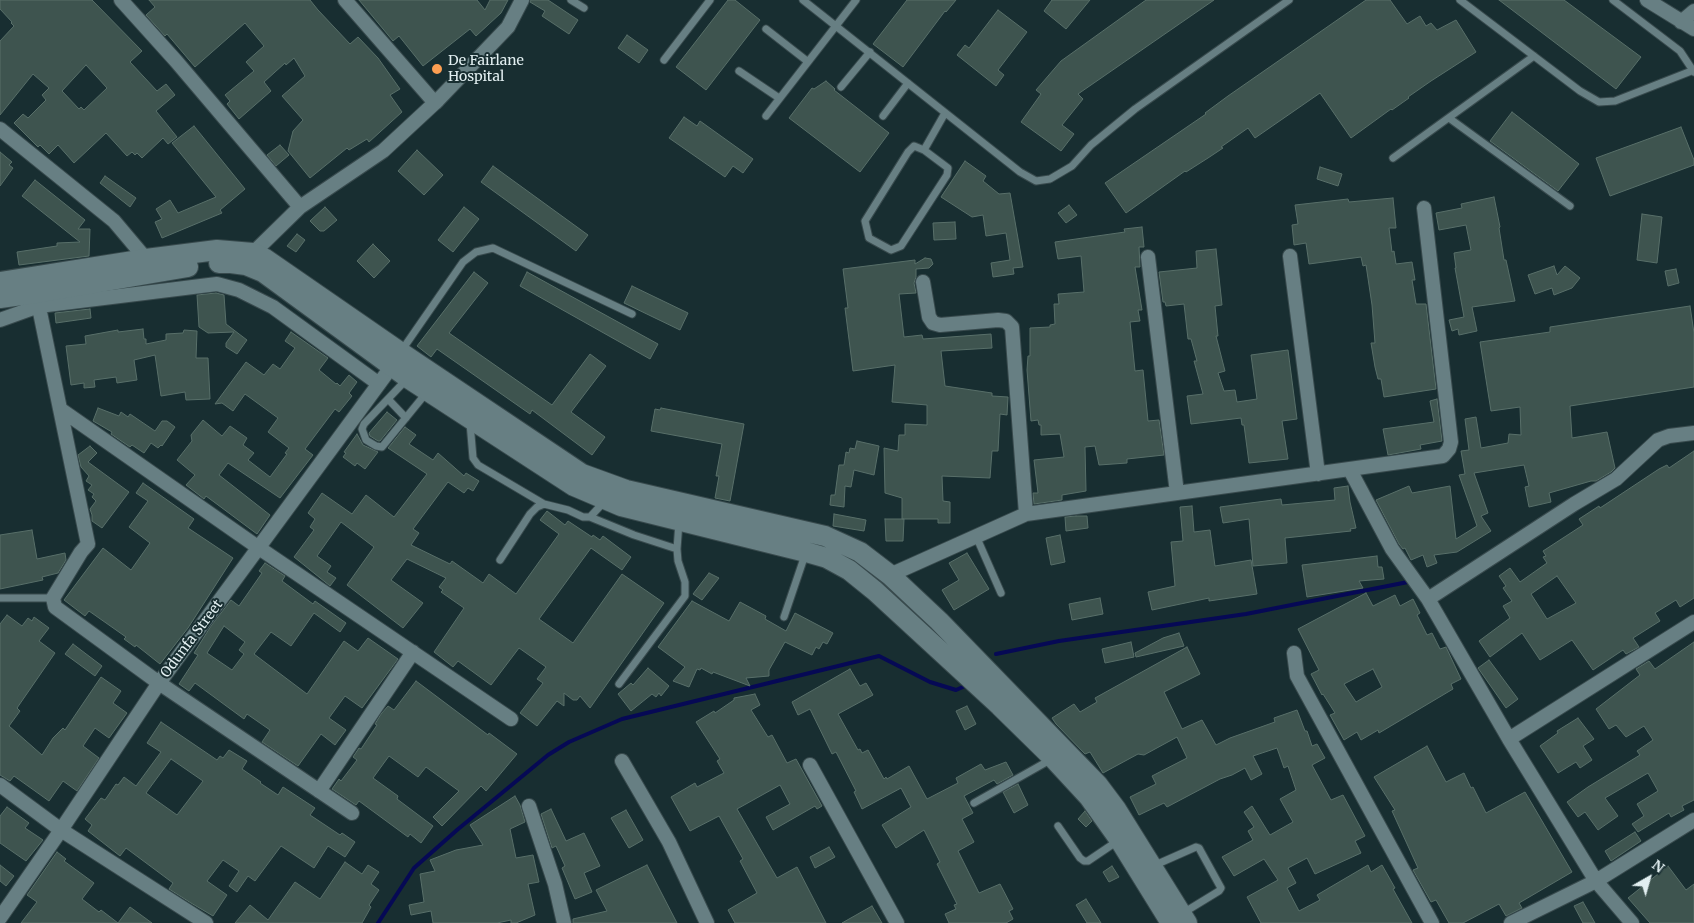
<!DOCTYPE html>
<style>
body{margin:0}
#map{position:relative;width:1694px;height:923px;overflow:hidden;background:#182e31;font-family:Merriweather,serif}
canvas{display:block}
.north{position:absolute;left:1624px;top:853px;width:50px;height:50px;-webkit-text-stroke:4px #182e31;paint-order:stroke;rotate:38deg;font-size:14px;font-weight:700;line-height:20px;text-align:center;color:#e2eff1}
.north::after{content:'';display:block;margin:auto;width:18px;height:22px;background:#e2eff1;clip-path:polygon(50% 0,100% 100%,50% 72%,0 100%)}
</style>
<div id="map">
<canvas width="1694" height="923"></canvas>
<div class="north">N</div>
</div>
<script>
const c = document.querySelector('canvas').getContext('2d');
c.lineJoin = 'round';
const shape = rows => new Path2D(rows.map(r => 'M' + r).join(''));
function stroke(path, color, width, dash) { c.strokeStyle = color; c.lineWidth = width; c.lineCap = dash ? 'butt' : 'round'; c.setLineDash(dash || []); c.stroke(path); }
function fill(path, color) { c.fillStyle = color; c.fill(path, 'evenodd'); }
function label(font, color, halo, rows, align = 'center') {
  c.font = font + ' Merriweather,serif'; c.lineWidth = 4; c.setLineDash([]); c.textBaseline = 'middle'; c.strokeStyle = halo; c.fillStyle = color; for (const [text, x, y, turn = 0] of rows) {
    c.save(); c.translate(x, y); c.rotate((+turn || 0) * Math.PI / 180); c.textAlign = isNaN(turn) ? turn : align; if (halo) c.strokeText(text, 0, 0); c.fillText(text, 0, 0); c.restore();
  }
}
const stream = shape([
 [996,654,1059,641,1246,614,1413,581],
 [378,923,414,868,457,830,548,755,569,742,622,719,879,656,930,682,956,690,965,686]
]);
const building = shape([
 [0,0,92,0,142,51,130,62,157,91,166,84,175,95,156,111,177,137,168,144,163,138,142,158,137,153,135,155,132,152,127,156,106,133,74,163,58,145,49,154,40,145,38,147,14,123,23,114,28,118,46,100,42,95,49,88,33,74,0,115,0,41,14,26,11,23,12,22,0,9,0,0],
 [86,65,107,88,84,110,81,107,79,109,62,91,86,65],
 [149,0,310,0,318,10,350,44,358,37,378,58,400,89,390,95,402,112,369,142,367,139,349,150,347,148,310,178,288,151,293,131,303,120,282,96,305,76,294,58,286,65,285,63,264,82,271,91,239,119,227,104,230,101,225,95,254,71,246,62,264,46,245,23,195,67,167,34,165,36,146,15,155,7,149,0],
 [359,0,477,0,485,10,490,0,508,0,501,13,476,36,470,29,423,66,399,36,393,41,359,0],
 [531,0,548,0,578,20,569,34,542,16,545,11,530,2,531,0],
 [728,0,735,0,760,20,706,90,676,67,728,0],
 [907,0,956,0,946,12,945,11,903,67,873,44,907,0],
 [1052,0,1090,0,1066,29,1044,11,1052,0],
 [1146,0,1214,0,1078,94,1083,99,1062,125,1074,134,1061,151,1021,122,1041,94,1036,90,1061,61,1146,0],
 [1366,0,1390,0,1407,24,1420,16,1426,26,1431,23,1437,30,1456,20,1476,52,1431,81,1408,97,1409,98,1392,110,1391,109,1351,138,1320,93,1255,138,1248,128,1221,147,1223,148,1208,158,1186,172,1185,171,1126,213,1105,183,1206,114,1205,113,1228,96,1366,0],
 [1499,0,1564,0,1641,57,1616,89,1499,0],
 [998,10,1027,32,998,70,1004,75,996,86,957,55,965,45,969,48,998,10],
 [627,35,648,50,639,63,618,48,627,35],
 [826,81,835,89,834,90,889,133,860,172,789,118,812,88,814,89,826,81],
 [1512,112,1579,164,1558,191,1490,141,1512,112],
 [684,117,697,126,700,121,753,159,743,173,733,166,725,177,669,138,684,117],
 [194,126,245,189,220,210,222,213,162,238,155,222,162,219,156,209,170,200,178,213,216,197,172,143,194,126],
 [1681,127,1694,160,1694,165,1610,196,1596,158,1681,127],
 [280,145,289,155,276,166,267,155,280,145],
 [417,150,443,175,424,195,398,171,417,150],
 [0,152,12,162,9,165,13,168,0,186,0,152],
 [965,161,986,176,983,181,999,194,1010,193,1023,267,1013,268,1014,274,993,277,991,263,1010,260,1006,233,986,236,983,215,972,217,941,197,965,161],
 [493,166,588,235,576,251,481,182,493,166],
 [1320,167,1342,174,1338,186,1317,179,1320,167],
 [105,176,136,198,130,207,100,183,105,176],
 [35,180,85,220,78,229,90,229,89,256,19,265,17,252,57,246,57,243,80,242,22,196,35,180],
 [1494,197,1500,227,1499,228,1504,260,1506,260,1515,301,1472,307,1477,331,1459,335,1458,329,1452,331,1449,320,1464,317,1455,268,1456,268,1454,253,1471,250,1466,225,1439,230,1436,213,1462,208,1461,204,1494,197],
 [1393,198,1396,228,1389,228,1392,252,1394,251,1396,264,1412,262,1415,280,1412,280,1416,304,1426,304,1436,389,1384,397,1381,379,1378,379,1375,367,1371,343,1375,343,1372,305,1366,265,1363,266,1361,257,1309,264,1306,243,1294,245,1292,225,1298,224,1295,205,1348,199,1349,202,1393,198],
 [1069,205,1077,215,1066,223,1058,213,1069,205],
 [325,207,337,220,324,231,320,231,310,221,325,207],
 [464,207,479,219,453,252,438,240,464,207],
 [1642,214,1662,217,1657,263,1637,260,1642,214],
 [955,222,956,239,934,240,933,223,955,222],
 [1142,227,1144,247,1139,247,1140,267,1135,267,1142,310,1138,310,1140,321,1130,322,1135,371,1143,370,1148,421,1159,420,1164,455,1127,459,1127,463,1099,465,1095,446,1085,447,1086,491,1062,495,1062,500,1034,504,1033,493,1038,493,1034,460,1064,457,1060,434,1041,435,1041,425,1039,425,1038,420,1031,421,1027,370,1028,356,1030,356,1030,328,1050,327,1050,325,1055,324,1054,304,1059,304,1058,294,1084,292,1081,256,1058,259,1055,242,1125,232,1124,229,1142,227],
 [297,234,305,240,296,252,287,246,297,234],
 [373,244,390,261,374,278,357,261,373,244],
 [1216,249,1222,305,1215,306,1218,336,1216,336,1225,371,1218,373,1224,391,1235,390,1237,402,1257,399,1251,355,1288,350,1297,419,1282,421,1288,459,1249,463,1244,425,1242,425,1241,418,1191,424,1187,396,1203,394,1194,361,1197,361,1191,339,1188,339,1184,304,1166,306,1165,302,1163,302,1159,272,1197,268,1196,251,1216,249],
 [925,258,931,259,933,264,929,268,916,269,916,277,914,283,916,293,899,294,904,337,922,335,923,339,991,334,992,348,941,351,945,386,992,393,992,396,1008,397,1007,415,1000,414,998,451,992,451,990,478,942,476,943,501,950,502,950,523,938,523,938,519,902,519,902,498,885,493,884,448,898,451,899,435,905,435,905,424,927,425,927,405,892,402,895,365,853,371,845,308,848,308,843,269,915,260,915,264,925,258],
 [1554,266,1557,275,1565,266,1580,278,1572,288,1554,295,1552,288,1535,294,1528,275,1554,266],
 [1676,269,1679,283,1668,286,1665,271,1676,269],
 [474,272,488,283,449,333,552,405,590,354,606,366,571,412,605,437,592,455,532,410,530,414,437,349,431,357,417,346,474,272],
 [527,272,658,344,650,359,520,286,527,272],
 [632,286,688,313,680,330,624,303,632,286],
 [216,293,224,295,226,324,247,340,237,354,226,347,226,343,234,332,208,333,199,327,197,295,216,293],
 [1690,306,1694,333,1694,387,1570,406,1572,438,1607,432,1615,468,1611,472,1596,481,1591,481,1549,493,1551,502,1529,507,1525,487,1529,486,1524,465,1474,473,1488,513,1481,516,1491,531,1457,552,1434,555,1437,563,1427,567,1423,555,1411,560,1405,548,1403,549,1399,544,1376,500,1409,486,1412,493,1450,486,1456,539,1477,526,1459,475,1465,474,1461,451,1469,450,1465,419,1476,417,1481,448,1508,443,1509,434,1521,435,1520,407,1491,411,1480,342,1550,332,1550,327,1690,306],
 [90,309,91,318,56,323,55,313,90,309],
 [143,329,144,339,146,339,146,344,166,340,166,334,183,333,184,330,197,331,196,358,208,358,210,399,186,400,185,392,161,396,155,355,134,360,137,380,117,383,116,377,94,380,95,387,84,388,84,383,71,385,66,346,86,344,85,336,118,330,118,332,143,329],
 [291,332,328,358,319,370,336,384,337,383,340,386,349,375,357,382,349,393,352,396,339,412,335,409,305,449,313,455,280,498,228,463,219,475,270,515,257,534,206,496,204,499,186,485,195,475,177,460,192,441,191,435,203,420,222,436,230,426,247,438,243,445,254,453,248,460,270,477,287,454,285,453,289,448,268,432,278,418,245,394,233,411,222,403,215,404,246,362,264,375,273,364,280,369,295,348,285,341,291,332],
 [1437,399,1442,441,1420,445,1421,449,1388,455,1383,429,1434,422,1430,401,1437,399],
 [98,408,119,416,121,412,128,417,130,414,155,431,162,421,167,421,175,427,162,446,161,445,158,448,151,443,144,453,132,445,130,447,111,434,112,432,93,421,98,408],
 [661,408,744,424,730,501,715,498,719,476,716,476,722,444,651,431,655,409,660,410,661,408],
 [387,412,397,420,380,441,378,441,370,436,369,433,387,412],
 [405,427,416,435,409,444,433,460,438,453,464,476,466,473,479,481,473,491,468,488,464,493,448,482,413,529,419,533,411,545,450,564,452,561,483,583,489,574,516,594,559,534,540,520,547,511,565,525,568,521,592,537,593,535,600,540,603,536,631,557,622,570,591,548,539,619,573,643,622,574,664,603,590,708,580,696,577,700,573,700,564,693,564,706,557,701,537,726,520,713,543,683,537,679,546,667,519,648,491,685,458,661,453,667,434,652,464,608,441,592,443,590,439,587,446,578,407,559,391,580,423,603,403,628,347,585,374,547,341,522,317,556,331,566,327,572,336,578,330,586,294,557,314,530,310,527,315,519,308,513,322,493,352,514,366,495,394,517,427,474,388,448,405,427],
 [357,434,363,445,378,452,365,469,357,463,355,466,343,457,346,453,344,452,357,434],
 [857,441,879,446,874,475,854,470,851,487,845,486,844,507,830,505,831,495,835,495,839,465,844,465,846,452,849,453,850,448,855,449,857,441],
 [90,446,97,453,88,462,129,492,102,528,92,521,92,515,90,509,96,501,92,497,94,494,88,490,92,485,86,481,89,476,81,467,78,455,90,446],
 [1694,451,1694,598,1680,607,1676,600,1655,613,1660,621,1633,638,1639,647,1626,654,1623,650,1593,670,1572,640,1540,660,1522,633,1490,657,1479,641,1510,618,1503,606,1512,601,1503,588,1506,586,1499,576,1510,568,1520,582,1547,563,1543,557,1546,556,1543,551,1583,525,1579,519,1599,506,1600,508,1659,469,1667,465,1669,468,1694,451],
 [1557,576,1576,603,1547,619,1531,594,1557,576],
 [143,483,194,519,188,528,233,558,188,628,160,664,136,645,135,647,124,639,126,637,89,611,85,616,64,600,103,548,131,570,150,543,129,527,148,501,136,493,143,483],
 [1348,486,1350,502,1356,528,1350,529,1351,531,1285,538,1287,563,1253,566,1249,519,1223,523,1220,507,1281,499,1282,505,1335,500,1334,488,1348,486],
 [1192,506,1194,532,1210,530,1215,566,1251,560,1257,594,1209,601,1209,598,1152,610,1148,592,1175,586,1171,542,1183,541,1180,507,1192,506],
 [834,514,866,520,864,531,833,526,834,514],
 [1076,516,1087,516,1088,528,1066,531,1065,517,1076,516],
 [885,519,904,519,903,541,886,541,885,519],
 [32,530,37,559,65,553,66,560,58,573,42,577,43,580,0,589,0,535,32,530],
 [1060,535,1065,562,1051,565,1046,538,1060,535],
 [967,553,989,589,954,610,942,590,959,580,949,563,967,553],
 [1377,556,1378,567,1382,567,1384,579,1359,581,1363,588,1307,597,1302,565,1377,556],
 [265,563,285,576,282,581,313,604,315,601,346,623,340,632,314,613,291,646,271,632,254,654,307,694,344,641,358,651,368,638,398,659,362,708,345,696,329,718,346,730,335,745,321,734,298,766,262,742,270,730,247,714,244,719,195,683,189,691,179,684,198,655,194,653,211,626,231,600,239,606,262,573,259,571,265,563],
 [224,626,245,642,239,650,244,654,232,670,207,653,224,626],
 [709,573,719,578,702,600,693,594,709,573],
 [1366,593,1373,606,1395,595,1400,606,1413,599,1420,613,1417,615,1427,635,1432,633,1440,649,1446,647,1461,679,1451,684,1453,689,1379,733,1378,730,1361,740,1357,732,1344,740,1330,715,1335,713,1323,694,1322,695,1311,674,1319,670,1298,629,1366,593],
 [1373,669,1382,687,1356,702,1344,684,1373,669],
 [1100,598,1103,614,1072,620,1069,604,1100,598],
 [692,601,729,621,740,602,766,616,765,619,786,631,795,613,833,633,827,644,823,642,819,649,816,647,812,655,785,642,769,670,769,676,746,678,750,686,713,672,712,674,701,668,700,670,697,669,689,687,673,681,685,667,658,647,692,601],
 [7,615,22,626,28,618,32,621,34,617,49,628,39,641,55,653,17,708,20,711,9,726,42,755,53,738,63,728,65,730,101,677,121,691,113,703,127,713,109,738,95,728,83,746,99,758,77,791,63,781,49,801,14,776,10,781,0,775,0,624,7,615],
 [1179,633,1184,646,1136,657,1135,653,1163,638,1179,633],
 [1131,642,1134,657,1105,663,1102,649,1131,642],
 [1694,642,1694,800,1682,806,1684,810,1671,817,1669,813,1638,832,1632,824,1644,816,1637,804,1658,791,1648,773,1605,798,1618,816,1598,830,1585,812,1578,817,1567,802,1588,787,1640,755,1637,751,1653,740,1644,726,1626,737,1616,725,1609,729,1596,709,1640,675,1636,669,1649,661,1655,669,1694,642],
 [73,644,102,666,95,676,65,654,73,644],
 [1187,647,1200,674,1164,692,1182,729,1202,720,1216,745,1230,738,1275,722,1274,718,1297,710,1305,731,1307,731,1312,746,1317,744,1325,758,1312,765,1331,800,1343,795,1365,836,1355,841,1361,853,1315,874,1307,858,1288,868,1296,883,1287,888,1299,911,1320,900,1317,895,1368,865,1371,872,1382,865,1395,888,1393,889,1412,923,1261,923,1247,897,1278,880,1264,859,1234,876,1222,857,1253,840,1248,831,1254,827,1244,812,1252,806,1270,835,1293,822,1280,799,1296,790,1288,766,1284,768,1277,748,1253,756,1262,774,1251,780,1245,768,1232,775,1220,779,1167,807,1164,803,1139,815,1130,797,1156,784,1152,776,1187,758,1177,737,1144,755,1138,754,1103,773,1090,752,1085,754,1056,724,1052,718,1074,704,1080,712,1097,702,1095,698,1187,647],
 [1489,660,1518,699,1506,708,1478,668,1489,660],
 [648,668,669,686,661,696,659,693,656,697,652,694,631,711,618,694,631,683,633,685,648,668],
 [850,669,860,686,866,683,873,695,838,714,858,750,860,749,862,753,868,750,884,779,886,777,887,779,909,766,927,799,958,783,956,778,981,764,985,770,1006,762,1013,775,997,784,994,780,964,796,973,813,962,819,974,842,958,851,979,893,1000,884,1013,909,1009,911,1013,919,1006,923,949,923,945,914,956,909,954,905,957,904,937,864,940,862,924,830,896,848,882,825,911,807,901,788,862,809,854,792,856,791,836,752,832,754,810,709,798,715,792,702,850,669],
 [416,681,488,735,489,733,517,754,486,791,481,786,442,826,433,817,459,791,426,767,418,777,389,756,373,778,398,796,397,799,433,826,421,843,410,834,408,837,359,801,356,805,332,789,339,779,341,781,357,760,353,757,359,748,361,749,377,725,375,724,381,714,388,706,394,710,416,681],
 [755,694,760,705,751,710,768,737,772,735,787,763,796,759,822,806,817,809,815,806,773,830,766,817,790,804,780,785,737,809,777,878,797,867,826,923,735,923,728,910,757,893,740,861,743,859,719,816,690,831,671,797,695,783,697,787,724,773,717,761,720,759,696,722,714,711,715,713,734,700,734,698,755,694],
 [967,706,976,724,965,730,956,711,967,706],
 [1578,718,1594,739,1583,746,1592,760,1580,768,1576,762,1558,773,1540,746,1558,733,1557,731,1578,718],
 [161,722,217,760,220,756,223,758,229,750,247,761,242,769,261,782,260,783,278,795,283,787,315,808,310,815,340,835,342,833,355,842,345,857,328,846,314,868,281,846,255,881,248,876,237,892,229,886,239,871,223,860,207,881,227,895,213,916,191,903,169,889,173,883,126,848,120,856,88,831,92,825,85,819,101,798,105,800,116,784,118,785,124,777,136,786,161,752,147,743,161,722],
 [171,759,203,781,177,815,146,793,171,759],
 [1427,746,1446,782,1464,773,1471,788,1473,787,1486,813,1525,792,1572,872,1519,903,1522,908,1506,916,1499,904,1463,923,1449,923,1436,900,1431,902,1413,870,1418,868,1392,811,1395,810,1374,777,1427,746],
 [1018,784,1028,805,1014,813,1003,792,1018,784],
 [515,796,520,805,525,822,510,829,516,858,533,855,539,882,528,884,535,915,516,923,511,923,511,920,497,923,433,923,431,911,411,915,409,905,424,902,420,874,435,871,430,860,456,850,483,845,470,825,515,796],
 [7,807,29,823,25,828,43,840,26,861,0,843,0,816,7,807],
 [551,809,566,841,584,833,600,866,584,873,592,892,575,899,562,868,565,866,556,846,552,848,541,814,551,809],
 [626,810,643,840,629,848,611,818,626,810],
 [1085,811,1092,821,1086,827,1078,819,1085,811],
 [1635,832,1641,841,1611,861,1605,851,1635,832],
 [829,847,835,857,815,868,810,857,829,847],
 [57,852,66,859,64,861,94,883,82,899,99,912,101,910,118,923,130,907,152,923,21,923,37,902,27,895,57,852],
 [345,862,362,874,368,865,379,872,371,884,379,890,369,905,371,907,362,923,235,923,250,905,268,920,295,882,320,899,345,862],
 [0,865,14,876,6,886,0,881,0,865],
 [647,865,677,923,573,923,573,919,607,911,596,890,647,865],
 [1112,866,1119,877,1109,882,1103,872,1112,866],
 [1668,866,1686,890,1694,884,1694,923,1650,923,1628,898,1668,866],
 [1086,899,1101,923,1087,923,1076,905,1086,899],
 [1583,902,1595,923,1583,923,1574,906,1583,902],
 [872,906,882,923,842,923,872,906]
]);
const lane = shape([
 [571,0,584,8],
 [803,0,1020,172,1036,181,1050,179,1072,166,1091,145,1135,109,1289,0],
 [1460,0,1580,91,1599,102,1615,101,1694,70],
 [1613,0,1680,51,1694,72],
 [766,29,807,61],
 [664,60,710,0],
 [739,71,779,98],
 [841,87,870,52],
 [766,116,856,0],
 [883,116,908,83],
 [1449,118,1570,206],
 [924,150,948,168,947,175,901,246,891,250,869,238,865,221,908,152,914,146,924,150,945,113],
 [1393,158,1534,56],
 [402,350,463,262,476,252,493,248,632,314],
 [406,380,364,424,362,429,366,440,376,446,382,447,427,392],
 [388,399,406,418],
 [470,423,473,458,478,465,544,504],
 [590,517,634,535,677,549],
 [976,536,1001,593],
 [500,560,530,514,537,507,544,504,568,510,583,517,590,517,604,502],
 [0,598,53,598],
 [784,617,805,555],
 [619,684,685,596,685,582,678,561,677,549,679,522],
 [974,803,1050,760],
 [1058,826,1080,858,1084,861,1088,861,1119,840],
 [1153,866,1196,847,1199,848,1221,888,1219,891,1183,913]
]);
const street = shape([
 [121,0,176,61,300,207],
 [345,0,435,103,438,100],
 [1647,0,1694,29],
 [1681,22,1694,11],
 [0,129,114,221,146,259],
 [253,253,300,207,383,151,438,100,508,27,522,0],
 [1290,256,1318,474],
 [1148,257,1177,493],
 [923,282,929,317,933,323,940,325,998,320,1006,321,1012,327,1026,514],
 [36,293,88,544,81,552,53,598,55,607,159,683,352,813],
 [0,320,39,306,217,284,239,290,273,307,379,384],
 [60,409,259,548,511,719],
 [1350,470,1392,549,1428,599],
 [890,575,1026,514,1443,456,1449,449,1451,442,1424,208],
 [1294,653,1297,676,1432,923],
 [1509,739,1694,622],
 [622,761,669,842,707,923],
 [810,765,897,923],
 [0,785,61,830,206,923],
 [319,791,413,652],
 [529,806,555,884,564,923],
 [0,918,61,830,159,683,392,366],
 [1511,923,1596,881,1694,820],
 [1632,923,1596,881,1509,739,1428,599,1574,504,1616,479,1658,440,1669,436,1694,433]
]);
const secondary = shape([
 [219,263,231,263,246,265,263,272,408,378,574,486,621,506,806,552,827,558,849,570,875,591,1000,706,1053,758,1089,797,1119,839,1171,923],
 [0,282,146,259,217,250,253,253,264,258,400,352,582,474,626,490,825,536,860,552,890,575,939,621,1098,785,1116,809,1187,923],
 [0,298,36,293,188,267]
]);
const markers = [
 [437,69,6,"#fc9e52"]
];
const poiNames = [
 ["De Fairlane",448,61],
 ["Hospital",448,77]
];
const streetNames = [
 ["Odunfa Street",192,639,-53]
];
stroke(stream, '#060955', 4);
fill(building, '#3e544f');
stroke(building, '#586f69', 1);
stroke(lane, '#384a4d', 9);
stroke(street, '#384a4d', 16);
stroke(secondary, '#384a4d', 22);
stroke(lane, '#677f83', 7);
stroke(street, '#677f83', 14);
stroke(secondary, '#677f83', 20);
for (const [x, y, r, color] of markers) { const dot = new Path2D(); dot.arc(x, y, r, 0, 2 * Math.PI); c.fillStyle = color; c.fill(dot); stroke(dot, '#182e31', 2); }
label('14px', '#e2eff1', '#182e31', poiNames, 'left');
label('14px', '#e2eff1', '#182e31', streetNames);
</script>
